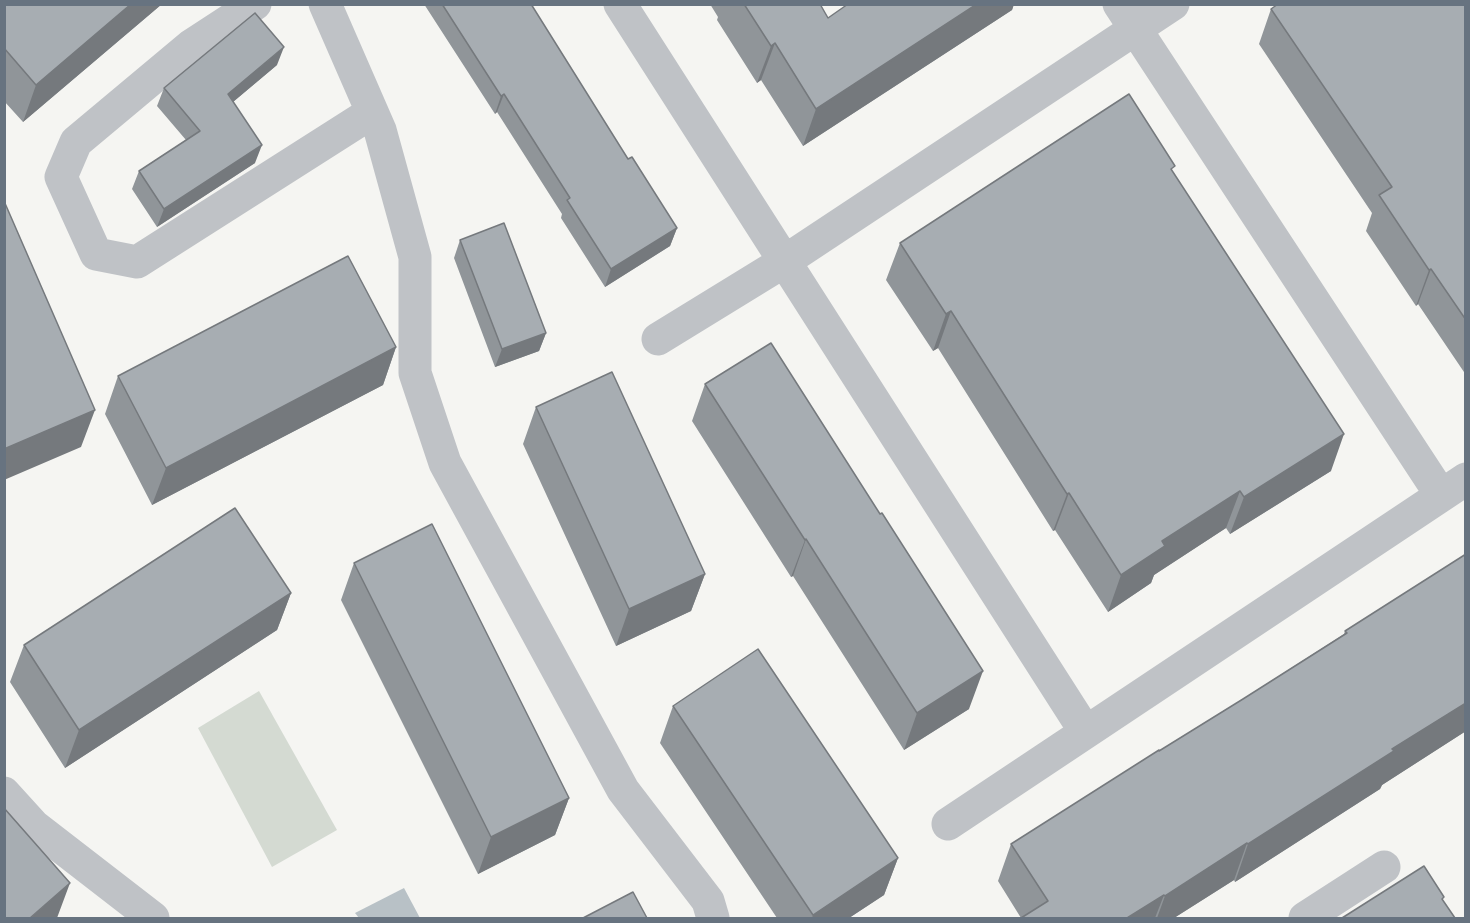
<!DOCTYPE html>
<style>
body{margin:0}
#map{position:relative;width:1470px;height:923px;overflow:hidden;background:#f5f5f2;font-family:Signika,sans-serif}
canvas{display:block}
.frame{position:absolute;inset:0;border:6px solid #677380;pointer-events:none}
</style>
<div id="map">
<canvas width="1470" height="923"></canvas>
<div class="frame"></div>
</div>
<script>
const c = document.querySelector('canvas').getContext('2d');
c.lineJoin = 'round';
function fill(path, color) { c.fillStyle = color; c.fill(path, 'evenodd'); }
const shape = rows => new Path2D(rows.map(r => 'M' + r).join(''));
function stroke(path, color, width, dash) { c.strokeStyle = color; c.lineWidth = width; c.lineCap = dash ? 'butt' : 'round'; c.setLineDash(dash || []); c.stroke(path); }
const green = shape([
 [259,691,337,830,272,867,198,728]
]);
const water = shape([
 [404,888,420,918,359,918,355,913]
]);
const minor = shape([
 [255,4,192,45,76,142,61,177,96,254,137,262,371,113],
 [325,4,380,130,415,257,415,373,445,463,623,790,708,901,713,918],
 [620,4,1085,731],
 [1119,4,1441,495],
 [658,339,785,261,1173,4],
 [4,793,34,826,153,918],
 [948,824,1466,479],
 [1305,918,1384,867]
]);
const wall = shape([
 [4,4,162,4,23,122,4,101],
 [424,4,531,4,628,159,677,228,670,246,605,287,561,218,562,214,497,112,495,114],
 [710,4,820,4,828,18,848,4,1014,4,1012,10,803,146,761,80,757,83,717,20,718,17],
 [1466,4,1466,375,1418,304,1416,306,1366,231,1372,213,1259,44,1271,9],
 [277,65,233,102,255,163,157,227,132,189,139,171,186,140,157,106,164,88],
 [1173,173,1331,471,1230,534,1226,528,1154,575,1151,583,1108,612,1055,530,1053,531,938,348,933,351,886,280,900,243],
 [460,240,546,333,539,351,495,367,454,258],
 [396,347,383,385,152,505,105,414,118,376],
 [705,384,969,709,904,750,793,576,791,577,692,421],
 [536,407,705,574,691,611,616,646,523,444],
 [1466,554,1466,731,1382,785,1380,789,1235,882,1234,880,1174,918,1021,918,998,881,1011,844,1243,699,1344,634,1345,631],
 [354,563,569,798,555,835,478,874,341,600],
 [291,593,277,630,65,768,10,682,24,645],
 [673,706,898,858,884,895,849,918,777,918,660,743]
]);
const shadedWall = shape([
 [131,4,162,4,23,122,36,85],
 [977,4,1014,4,1012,10,803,146,816,109],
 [775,43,761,80,757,83,771,46],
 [284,47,277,65,221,112,228,94],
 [504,94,497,112,495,114,501,96],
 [262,145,255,163,157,227,164,209],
 [677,228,670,246,605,287,611,269],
 [1431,269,1418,304,1416,306,1429,270],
 [951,311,938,348,933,351,946,314],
 [546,333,539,351,495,367,502,349],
 [396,347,383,385,152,505,166,468],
 [95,410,81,447,4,480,4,449],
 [1344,434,1331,471,1230,534,1244,497],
 [1240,491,1226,528,1154,575,1151,583,1108,612,1121,575,1162,541],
 [1069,493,1055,530,1053,531,1067,494],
 [806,539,793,576,791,577,805,540],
 [705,574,691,611,616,646,629,609],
 [291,593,277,630,65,768,79,730],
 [983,671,969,709,904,750,917,713],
 [1466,703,1466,731,1382,785,1380,789,1235,882,1248,844,1392,749],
 [569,798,555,835,478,874,491,837],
 [1247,843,1234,880,1174,918,1157,918,1165,896],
 [898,858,884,895,849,918,812,918,813,915],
 [70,883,57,918,30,918],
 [1164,895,1155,918,1127,918]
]);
const building = shape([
 [4,4,131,4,36,85,4,48,4,4],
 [442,4,531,4,628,159,632,157,677,228,611,269,567,200,570,198,504,94,501,96,442,4],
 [744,4,820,4,828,18,848,4,977,4,816,109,775,43,771,46,744,4],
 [1278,4,1466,4,1466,320,1431,269,1429,270,1379,195,1392,187,1271,9,1278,4],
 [255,13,284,47,228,94,262,145,164,209,139,171,200,131,164,88,255,13],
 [1129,94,1175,166,1171,169,1344,434,1244,497,1240,491,1162,541,1165,546,1121,575,1069,493,1067,494,951,311,946,314,900,243,1129,94],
 [4,201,95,410,4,449,4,201],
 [504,223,546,333,502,349,460,240,504,223],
 [348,256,396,347,166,468,118,376,348,256],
 [771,343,880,514,882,513,983,671,917,713,806,539,805,540,705,384,771,343],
 [612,372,705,574,629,609,536,407,612,372],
 [235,508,291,593,79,730,24,645,235,508],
 [432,524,569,798,491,837,354,563,432,524],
 [1466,554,1466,703,1392,749,1394,751,1248,844,1247,843,1165,896,1164,895,1127,918,1021,918,1048,901,1011,844,1159,750,1159,751,1243,699,1347,633,1345,631,1466,554],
 [758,649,898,858,813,915,673,706,758,649],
 [4,808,70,883,30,918,4,918,4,808],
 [1424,866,1444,897,1442,899,1455,918,1342,918,1424,866],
 [633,892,647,918,583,918,633,892]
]);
fill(green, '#d4dad2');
fill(water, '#b8c1c6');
stroke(minor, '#bfc2c6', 33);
fill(wall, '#909599');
fill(shadedWall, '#75797d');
fill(building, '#a7adb2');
stroke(building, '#75797d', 1.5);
</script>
